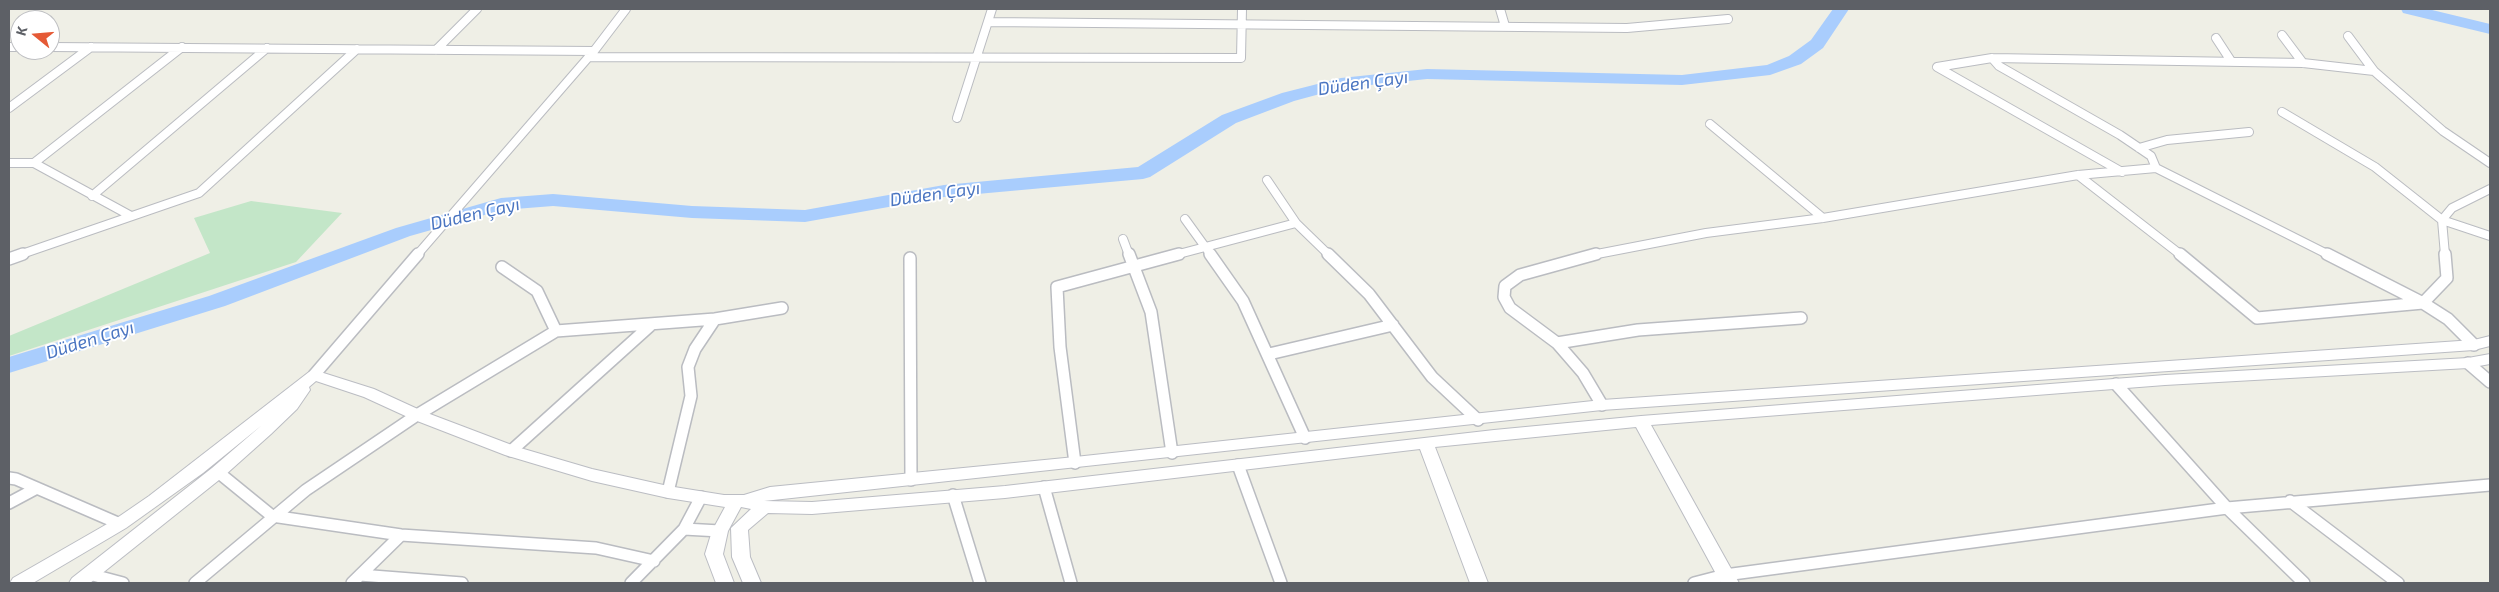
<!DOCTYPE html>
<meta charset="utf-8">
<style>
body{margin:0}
#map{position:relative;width:2499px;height:592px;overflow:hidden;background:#efefe6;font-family:"Exo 2",sans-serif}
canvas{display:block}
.frame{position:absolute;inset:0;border:10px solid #5d6066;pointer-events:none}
.north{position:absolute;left:10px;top:10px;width:50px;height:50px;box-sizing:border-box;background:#fff;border:1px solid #bebfc2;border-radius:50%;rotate:287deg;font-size:14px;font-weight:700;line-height:20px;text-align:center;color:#5d6066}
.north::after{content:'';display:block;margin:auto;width:18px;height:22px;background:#e55a36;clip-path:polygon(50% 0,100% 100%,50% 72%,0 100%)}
</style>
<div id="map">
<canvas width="2499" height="592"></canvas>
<div class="frame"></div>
<div class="north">K</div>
</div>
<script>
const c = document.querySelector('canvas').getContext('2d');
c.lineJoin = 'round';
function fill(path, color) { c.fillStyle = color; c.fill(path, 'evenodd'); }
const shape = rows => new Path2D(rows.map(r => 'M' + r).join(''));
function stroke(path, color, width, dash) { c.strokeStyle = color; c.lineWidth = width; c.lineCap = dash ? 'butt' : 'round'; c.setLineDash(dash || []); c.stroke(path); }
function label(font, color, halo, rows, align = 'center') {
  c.font = font + ' "Exo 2",sans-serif'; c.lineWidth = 4; c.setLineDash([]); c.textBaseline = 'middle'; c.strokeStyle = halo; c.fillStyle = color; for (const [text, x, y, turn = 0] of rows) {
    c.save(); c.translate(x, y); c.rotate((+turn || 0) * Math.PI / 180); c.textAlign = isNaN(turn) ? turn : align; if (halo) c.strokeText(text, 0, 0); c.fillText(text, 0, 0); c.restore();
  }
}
const green = shape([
 [251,201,342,213,296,262,9,356,9,336,210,253,194,218]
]);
const river = shape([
 [1833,9,1849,9,1823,48,1801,64,1770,75,1682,85,1427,79,1342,88,1294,101,1236,123,1150,177,1143,179,944,197,805,222,692,218,553,206,502,210,410,236,225,306,9,373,9,357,209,296,396,228,501,198,553,194,692,206,805,210,944,185,1138,167,1222,115,1282,93,1341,78,1427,69,1682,75,1767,65,1789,56,1811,40,1833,9],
 [2401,9,2428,9,2490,24,2490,34,2403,13,2401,9]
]);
const streetFar1 = shape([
 [1500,9,1505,26],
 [988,22,1627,28,1728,19],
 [2282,35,2303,63],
 [2348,36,2374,71],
 [2216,38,2231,61],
 [9,47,20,47],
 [50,47,594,51,626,9],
 [436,50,477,9],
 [589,57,1241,58,1242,9],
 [1992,58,1999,66,2120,135,2151,156,2156,168],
 [9,108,91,47],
 [2282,112,2375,167,2442,220,2490,236],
 [957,118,992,9],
 [1710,124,1823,218],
 [2139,148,2167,140,2249,132],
 [9,163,34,163],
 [2122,172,1937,67,1992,58,2303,63,2374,71,2443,131,2490,163],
 [2078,175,2181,255],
 [1267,180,1296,223,1329,255],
 [92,196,267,48],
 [131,216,34,163,182,47],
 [1185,219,1211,255],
 [1123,239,1129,255],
 [19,255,199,193,357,49],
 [417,255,593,52],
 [1175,255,1296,223],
 [1592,255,1706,233,1823,218,2078,175,2156,168,2329,255],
 [2445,255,2442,220,2452,208,2490,189]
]);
const street = shape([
 [1129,254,1151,312,1172,453],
 [1210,254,1243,301,1305,438],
 [1328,254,1369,294,1432,377,1478,420],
 [1596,254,1520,275,1505,286,1504,297,1510,308,1557,343,1583,373,1602,405],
 [2180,254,2257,318,2423,303,2447,278,2445,254],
 [2327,254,2423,303,2448,319,2474,345],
 [910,258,911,480],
 [9,259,23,254],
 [556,331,715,319,782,308],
 [1557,343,1638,330,1801,318],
 [1269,354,1393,325],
 [2468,363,2490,382],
 [314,375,418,254],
 [2116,384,2227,508,2304,583],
 [511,451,652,324],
 [1075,463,1060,347,1057,287,1179,254],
 [1238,465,1281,583],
 [218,472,272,516,401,535,596,548,654,561],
 [9,478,16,479,120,524],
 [1044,487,1071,583],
 [668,492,691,396,688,367,695,349,715,319],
 [953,495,980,583],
 [2290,501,2398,583],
 [9,503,37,488],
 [684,529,720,531],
 [89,574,123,583],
 [360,575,462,583],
 [195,583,306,490,417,415,556,331,537,291,502,267],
 [352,583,401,535],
 [631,583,684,529,701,497],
 [1694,583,1725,575,2227,508,2490,485]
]);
const secondary = shape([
 [2490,336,2490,346,2474,350,1602,410,764,501,812,502,1005,486,1494,430,1641,416,2165,375,2468,358,2490,354,2490,364,2468,368,2165,385,1651,425,1739,583,1721,583,1636,427,1435,447,1488,583,1470,583,1420,449,1005,498,812,514,768,513,748,530,750,557,761,583,743,583,732,557,731,528,751,509,741,507,728,531,723,554,734,583,716,583,705,554,712,531,725,507,668,498,592,481,505,455,412,419,364,397,316,381,309,387,310,390,297,409,271,434,224,476,90,583,69,583,72,578,212,468,262,425,203,473,126,528,33,583,10,583,13,578,114,520,149,496,309,372,314,370,374,389,422,411,517,447,592,469,668,486,724,495,744,495,770,487,1075,457,1602,400,2474,340,2490,336]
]);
const waterNames = [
 ["Düden Çayı",1363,83,-8],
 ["Düden Çayı",935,194,-8],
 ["Düden Çayı",475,214,-13],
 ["Düden Çayı",90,340,-17]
];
fill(green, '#c3e6c8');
fill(river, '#a9cdfd');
stroke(streetFar1, '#babcc1', 10);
stroke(street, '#babcc1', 14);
stroke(secondary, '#bbbdc3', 2);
stroke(streetFar1, '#fff', 8);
stroke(street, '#fff', 11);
fill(secondary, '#fff');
label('italic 18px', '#4a75c1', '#fff', waterNames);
</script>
